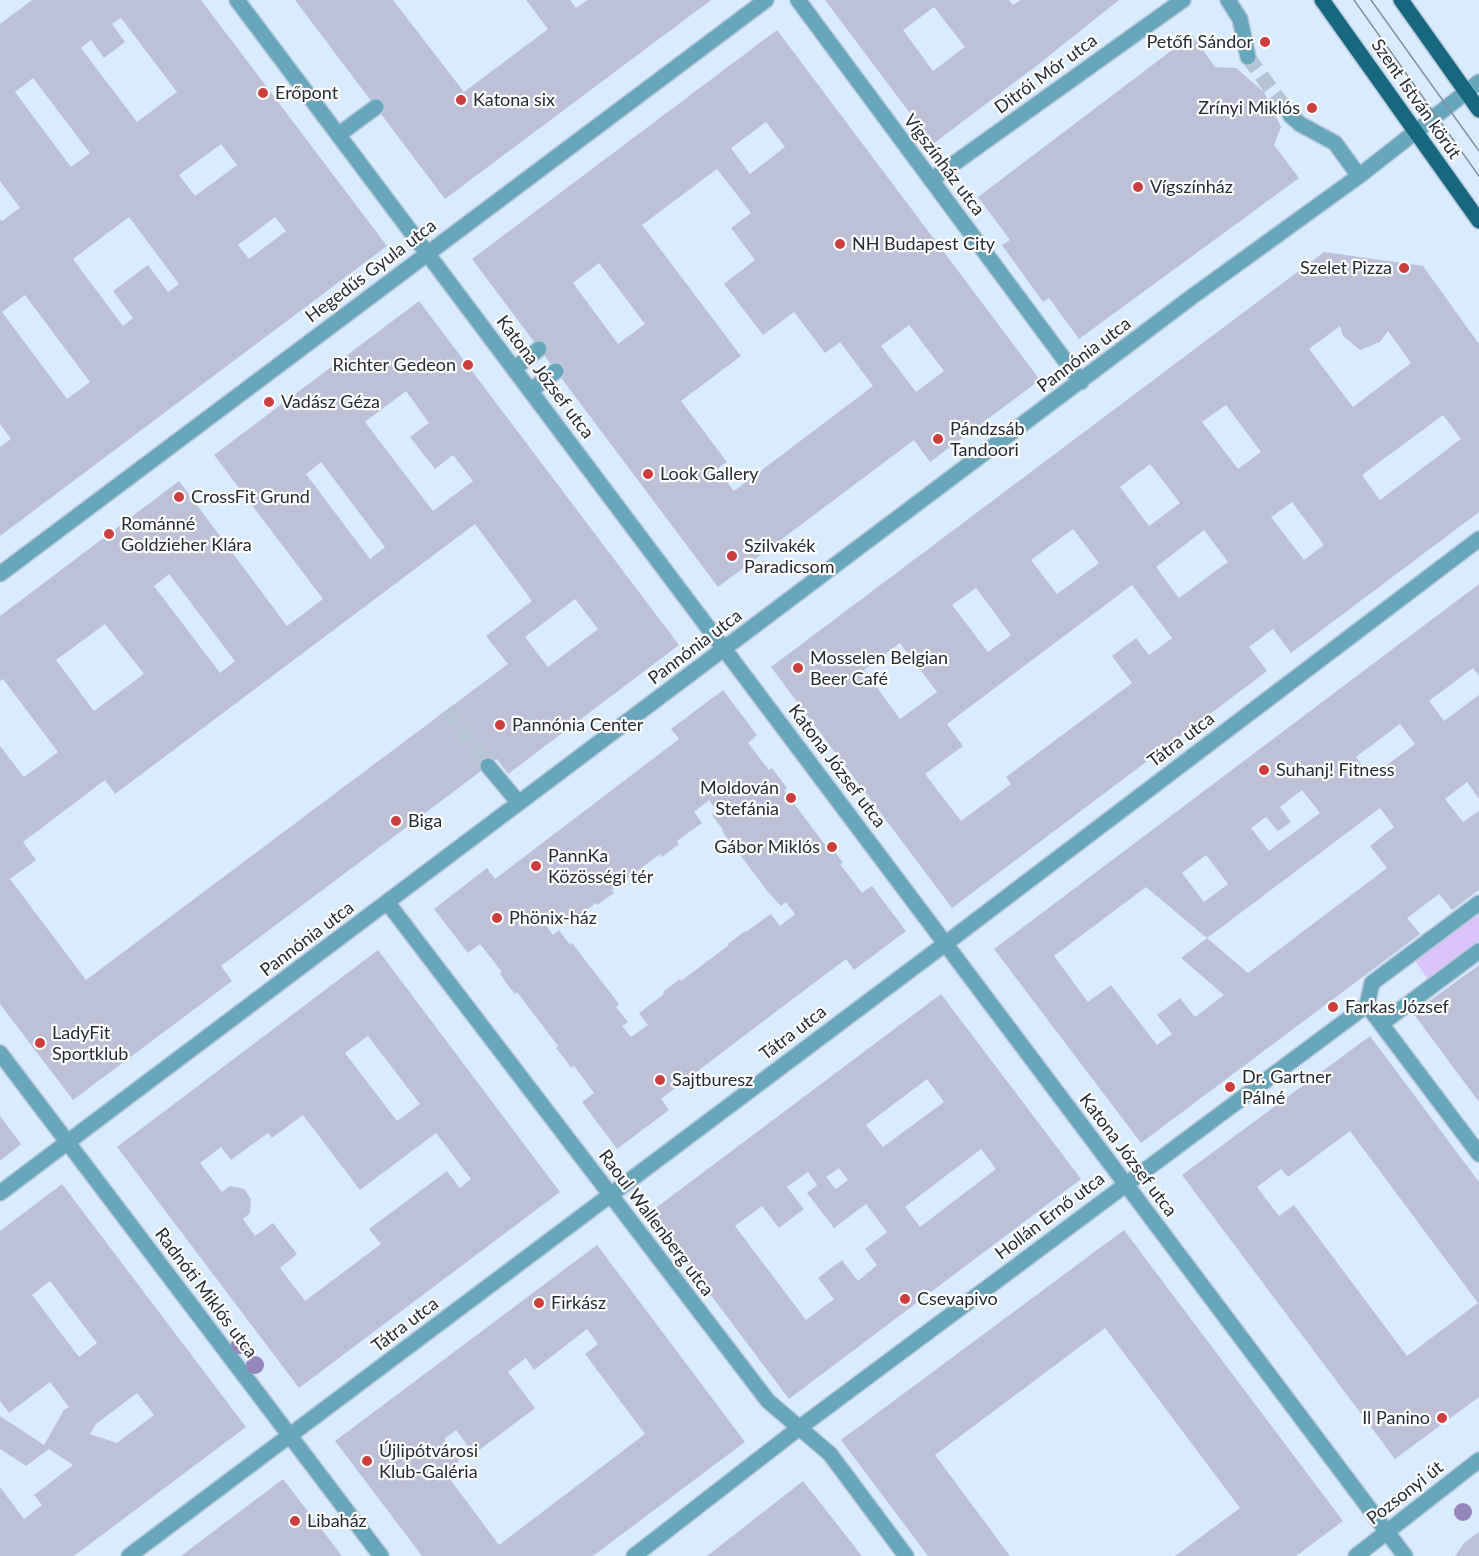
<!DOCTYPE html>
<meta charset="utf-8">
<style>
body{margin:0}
canvas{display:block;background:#d9ebfe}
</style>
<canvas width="1479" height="1556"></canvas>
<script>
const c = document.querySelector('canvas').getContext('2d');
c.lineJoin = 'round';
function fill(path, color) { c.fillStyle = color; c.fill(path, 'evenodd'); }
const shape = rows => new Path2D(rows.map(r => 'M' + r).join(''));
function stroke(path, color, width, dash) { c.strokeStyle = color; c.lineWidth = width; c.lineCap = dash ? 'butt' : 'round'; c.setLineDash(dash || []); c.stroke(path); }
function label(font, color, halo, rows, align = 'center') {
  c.font = font + ' Lato,sans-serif'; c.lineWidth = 4.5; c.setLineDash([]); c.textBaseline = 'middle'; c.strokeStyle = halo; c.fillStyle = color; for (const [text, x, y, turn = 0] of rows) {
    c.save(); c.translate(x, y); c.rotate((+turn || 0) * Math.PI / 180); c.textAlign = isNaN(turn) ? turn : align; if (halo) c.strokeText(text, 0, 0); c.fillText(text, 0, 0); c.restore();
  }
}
const green = shape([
 [1479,914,1479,941,1428,979,1415,961]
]);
const building = shape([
 [32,0,201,0,387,246,0,536,0,447,11,439,0,424,0,219,2,221,20,208,0,181,0,24],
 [121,18,177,92,137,122,81,48,91,40,104,58,125,42,112,24],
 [33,78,90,153,71,167,15,92],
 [221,144,237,165,195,196,179,175],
 [129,217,179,284,168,292,148,265,113,291,133,318,123,326,73,259],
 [275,217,286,231,249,259,238,245],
 [25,295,90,382,67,399,2,312],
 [295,0,393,0,464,92,548,29,526,0,570,0,576,8,588,0,711,0,445,199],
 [825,0,1009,0,1013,5,1021,0,1119,0,1040,63,933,144],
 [934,7,965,47,933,71,903,30],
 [777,30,1040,380,930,462,914,440,718,587,472,259],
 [766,122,785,147,750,174,731,148],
 [717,169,751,213,731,228,755,260,724,284,763,335,794,312,825,353,840,342,873,386,734,491,717,469,727,462,681,401,741,356,642,225],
 [599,263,645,324,618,344,573,283],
 [909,325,944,371,916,392,881,346],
 [1192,35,1215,67,1236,68,1264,92,1281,127,1274,145,1299,178,1079,339,1049,298,1043,302,1002,245,1010,240,978,197],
 [1324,252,1423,266,1479,344,1479,512,1291,653,1273,629,1249,647,1267,671,952,908,771,667],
 [1340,326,1343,336,1360,350,1380,342,1388,331,1411,363,1353,407,1309,349],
 [1226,405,1261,452,1238,469,1202,422],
 [1443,415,1461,439,1380,500,1362,475],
 [1150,464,1180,503,1149,526,1120,487],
 [1292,502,1324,545,1304,560,1271,517],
 [1073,529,1099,563,1057,594,1031,560],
 [1204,530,1228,562,1179,598,1156,567],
 [1132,585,1172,638,1149,655,1136,638,1112,656,1132,683,1006,777,1011,784,961,821,925,774,963,746,947,724],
 [976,588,1011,635,988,652,952,605],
 [900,643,937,692,900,719,864,670],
 [419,301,679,645,508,774,497,759,376,850,221,966,232,981,73,1100,0,1004,0,746,24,777,58,752,3,679,0,681,0,616,179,481,287,626,323,599,214,455],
 [406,391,429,423,410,437,435,469,453,455,473,481,433,511,365,422],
 [321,462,385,547,370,559,306,474],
 [475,524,532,601,486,636,508,664,86,980,10,879,36,860,23,842,105,780,115,794],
 [169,574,235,661,220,673,154,586],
 [575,599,598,629,548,667,525,637],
 [105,624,144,674,94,711,56,660],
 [1479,584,1479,676,1473,668,1429,701,1444,721,1479,695,1479,799,1467,782,1445,799,1463,822,1479,811,1479,890,1452,910,1439,894,1407,918,1420,934,1141,1143,994,949],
 [1400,724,1415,744,1371,777,1356,757],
 [1302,790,1320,813,1269,851,1251,828,1266,817,1278,831,1291,822,1280,807],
 [1380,808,1394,827,1370,846,1387,868,1248,973,1207,938,1181,958,1224,995,1195,1017,1180,998,1157,1015,1172,1034,1157,1045,1111,985,1088,1002,1054,956,1146,887,1207,938],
 [1206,855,1228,884,1204,902,1182,873],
 [723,690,757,735,748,743,769,770,772,768,787,788,784,790,825,845,828,842,843,863,840,864,862,893,872,886,906,931,854,970,846,959,753,1029,661,1099,669,1110,617,1149,582,1102,594,1093,574,1066,571,1068,564,1058,556,1048,558,1046,517,992,515,994,507,984,500,974,502,972,480,944,468,953,434,909,487,868,495,879,679,739,671,729],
 [709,800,717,811,712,815,723,830,722,831,768,892,781,906,786,902,795,914,780,926,771,914,746,932,745,931,728,944,729,945,681,981,680,979,663,992,664,994,639,1013,648,1025,631,1037,622,1026,628,1022,616,1007,619,1004,572,943,570,945,559,930,553,935,545,924,562,911,570,922,596,903,597,905,614,893,612,890,660,854,662,857,679,844,677,841,702,823,694,812],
 [378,950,560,1192,299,1388,117,1147],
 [368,1036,420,1104,397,1121,345,1053],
 [303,1115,360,1190,436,1133,471,1179,460,1188,447,1171,369,1229,381,1244,305,1301,280,1268,297,1254,273,1223,255,1236,243,1219,250,1213,251,1199,244,1189,230,1186,222,1192,200,1163,221,1147,231,1160,268,1133,272,1138],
 [1479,965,1479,1102,1413,1013],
 [941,994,1081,1179,789,1399,649,1213],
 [927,1079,944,1102,883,1147,866,1125],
 [981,1149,996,1169,920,1227,905,1207],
 [839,1168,848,1180,836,1189,826,1177],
 [808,1172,817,1185,807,1193,834,1228,866,1204,887,1232,865,1249,877,1265,858,1281,842,1260,818,1278,834,1299,806,1320,735,1226,762,1206,779,1228,804,1209,787,1187],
 [1370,1036,1479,1182,1479,1397,1395,1459,1182,1175],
 [1350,1131,1478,1303,1407,1356,1294,1205,1279,1216,1257,1187,1281,1169,1288,1177],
 [0,1116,21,1144,0,1161],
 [62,1184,246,1427,74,1556,0,1556,0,1487,24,1519,42,1505,34,1495,73,1465,49,1449,26,1466,0,1449,0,1416,44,1445,64,1410,69,1407,50,1382,9,1413,0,1401,0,1231],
 [50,1281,97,1343,79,1357,32,1295],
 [137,1393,154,1415,117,1443,90,1434,96,1424],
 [1124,1230,1343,1521,1296,1556,1175,1556,1240,1508,1105,1328,935,1455,1010,1556,928,1556,841,1440],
 [597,1245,745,1442,593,1556,422,1556,335,1441],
 [587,1329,598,1344,585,1354,645,1434,499,1545,447,1475,455,1469,459,1459,444,1439,456,1430,474,1454,535,1408,508,1372,526,1358,534,1370],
 [283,1479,342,1556,181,1556,214,1531],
 [803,1481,862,1556,707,1556],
 [1479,1532,1479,1556,1455,1556,1465,1542]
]);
const minorTunnel = shape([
 [1248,57,1290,115],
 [446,710,488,766]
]);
const minor = shape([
 [237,0,1405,1556],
 [798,0,1081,382],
 [1228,0,1240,19,1248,57],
 [1290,115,1300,124,1335,143,1359,176],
 [338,135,376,107],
 [931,180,1183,0],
 [514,369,539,349],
 [530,391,556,371],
 [0,574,766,0],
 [488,766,519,803],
 [387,902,768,1401,830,1454,906,1556],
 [1367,1005,1479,1154],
 [1381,1024,1479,951],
 [0,1053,381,1556],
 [0,1193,1193,296,1359,176,1479,82],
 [129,1556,945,944,1479,539],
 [634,1556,799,1428,1367,1005,1372,983,1479,903],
 [1356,1556,1479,1460]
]);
const major = shape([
 [1322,0,1479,221],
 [1401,0,1479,110]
]);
const tram = shape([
 [1354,0,1479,176],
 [1371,0,1479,151]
]);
const trees = [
 [240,1345],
 [255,1365],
 [1463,1512]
];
const markers = [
 [1265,42,6,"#cd3e3f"],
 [263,93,6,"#cd3e3f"],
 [461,100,6,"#cd3e3f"],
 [1312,108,6,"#cd3e3f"],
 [1138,187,6,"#cd3e3f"],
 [840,244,6,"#cd3e3f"],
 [1404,268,6,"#cd3e3f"],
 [468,365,6,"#cd3e3f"],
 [269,402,6,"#cd3e3f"],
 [938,439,6,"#cd3e3f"],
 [648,474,6,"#cd3e3f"],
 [179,497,6,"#cd3e3f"],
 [109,534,6,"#cd3e3f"],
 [732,556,6,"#cd3e3f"],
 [798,668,6,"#cd3e3f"],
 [500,725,6,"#cd3e3f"],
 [1264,770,6,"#cd3e3f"],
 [791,798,6,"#cd3e3f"],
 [396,821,6,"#cd3e3f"],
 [832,847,6,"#cd3e3f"],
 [536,866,6,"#cd3e3f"],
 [497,918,6,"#cd3e3f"],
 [1333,1007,6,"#cd3e3f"],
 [40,1043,6,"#cd3e3f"],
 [660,1080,6,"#cd3e3f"],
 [1230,1087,6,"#cd3e3f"],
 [905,1299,6,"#cd3e3f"],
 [539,1303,6,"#cd3e3f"],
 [1442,1418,6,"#cd3e3f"],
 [367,1461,6,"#cd3e3f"],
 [295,1521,6,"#cd3e3f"]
];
const poiNames = [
 ["Petőfi Sándor",1253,42,"right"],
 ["Erőpont",275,93],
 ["Katona six",473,100],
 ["Zrínyi Miklós",1300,108,"right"],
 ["Vígszínház",1150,187],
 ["NH Budapest City",852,244],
 ["Szelet Pizza",1392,268,"right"],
 ["Richter Gedeon",456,365,"right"],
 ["Vadász Géza",281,402],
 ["Pándzsáb",950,429],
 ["Tandoori",950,450],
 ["Look Gallery",660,474],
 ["CrossFit Grund",191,497],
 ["Románné",121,524],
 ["Goldzieher Klára",121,545],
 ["Szilvakék",744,546],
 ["Paradicsom",744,567],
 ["Mosselen Belgian",810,658],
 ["Beer Café",810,679],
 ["Pannónia Center",512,725],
 ["Suhanj! Fitness",1276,770],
 ["Moldován",779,788,"right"],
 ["Stefánia",779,809,"right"],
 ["Biga",408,821],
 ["Gábor Miklós",820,847,"right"],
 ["PannKa",548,856],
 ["Közösségi tér",548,877],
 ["Phönix-ház",509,918],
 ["Farkas József",1345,1007],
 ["LadyFit",52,1033],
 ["Sportklub",52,1054],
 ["Dr. Gartner",1242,1077],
 ["Pálné",1242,1098],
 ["Sajtburesz",672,1080],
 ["Csevapivo",917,1299],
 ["Firkász",551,1303],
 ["Il Panino",1430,1418,"right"],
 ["Újlipótvárosi",379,1451],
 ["Klub-Galéria",379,1472],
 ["Libaház",307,1521]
];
const streetNames = [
 ["Ditrói Mór utca",1046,74,-36],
 ["Szent István körút",1416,99,55],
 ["Vígszínház utca",944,165,53],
 ["Hegedűs Gyula utca",371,271,-37],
 ["Pannónia utca",1084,355,-37],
 ["Katona József utca",545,377,53],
 ["Pannónia utca",695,647,-37],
 ["Tátra utca",1181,740,-37],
 ["Katona József utca",837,766,53],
 ["Pannónia utca",307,939,-37],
 ["Tátra utca",793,1033,-37],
 ["Katona József utca",1128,1155,53],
 ["Hollán Ernő utca",1050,1216,-37],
 ["Raoul Wallenberg utca",656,1223,53],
 ["Radnóti Miklós utca",206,1293,53],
 ["Tátra utca",405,1325,-37],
 ["Pozsonyi út",1405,1493,-38]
];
fill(green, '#dac4fa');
fill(building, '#bdc1d8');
stroke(minorTunnel, '#b5c5d5', 15, [15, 8]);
stroke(minor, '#b9c9d9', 18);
stroke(major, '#b9c9d9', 18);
stroke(minor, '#68a6bc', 15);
stroke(major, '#17677e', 15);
stroke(tram, '#83909d', 1.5);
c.fillStyle = '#9587bb';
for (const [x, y] of trees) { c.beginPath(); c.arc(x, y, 9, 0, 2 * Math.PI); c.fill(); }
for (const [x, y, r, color] of markers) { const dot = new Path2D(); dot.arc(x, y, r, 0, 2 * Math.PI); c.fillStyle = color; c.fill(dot); stroke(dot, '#fff', 2); }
label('18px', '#252c33', '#fff', poiNames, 'left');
label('18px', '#252c33', '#fff', streetNames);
</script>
